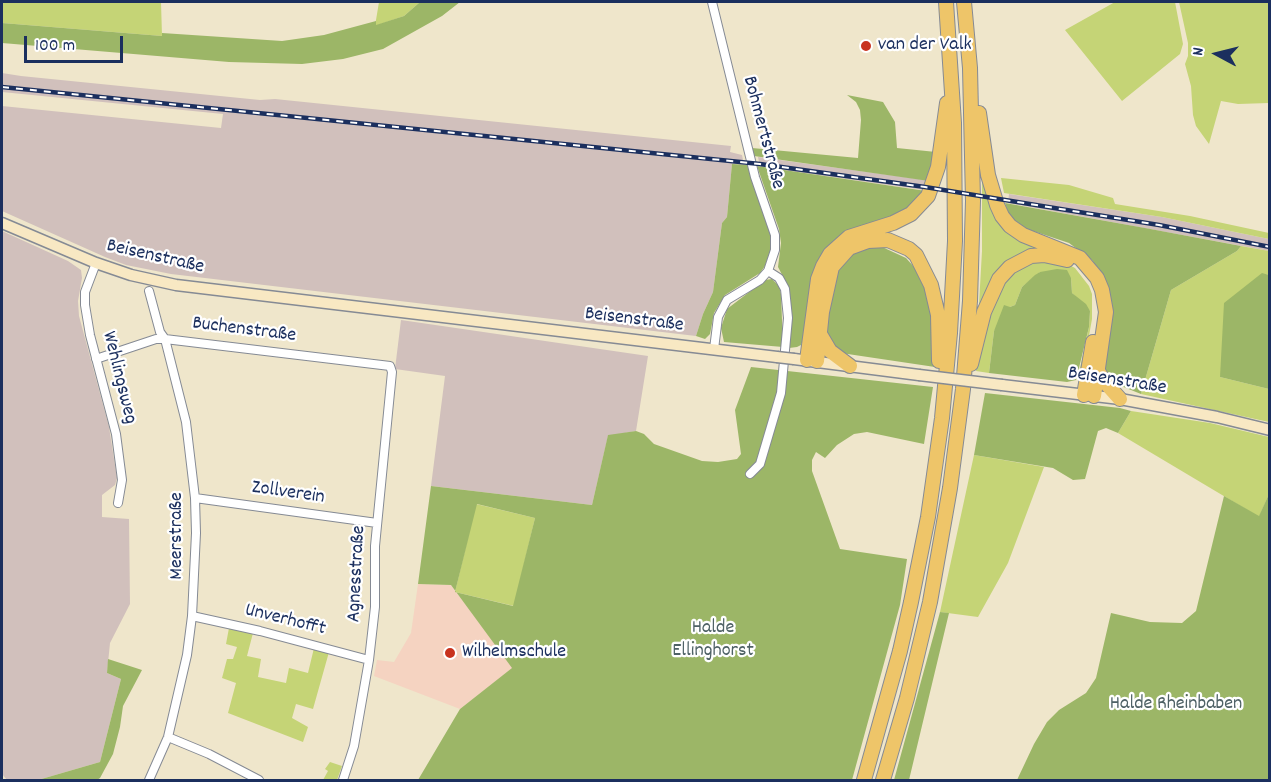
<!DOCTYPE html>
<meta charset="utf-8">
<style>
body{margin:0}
#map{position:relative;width:1271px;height:782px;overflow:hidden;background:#efe6cb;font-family:Dekko,sans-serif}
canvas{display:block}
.frame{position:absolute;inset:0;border:3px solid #1b2f5e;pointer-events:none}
.north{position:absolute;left:1187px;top:24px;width:60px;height:60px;-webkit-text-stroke:4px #fff;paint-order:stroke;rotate:277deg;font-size:16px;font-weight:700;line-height:24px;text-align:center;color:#1b2f5e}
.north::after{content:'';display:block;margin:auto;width:21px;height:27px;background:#1b2f5e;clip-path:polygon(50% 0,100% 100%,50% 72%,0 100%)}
.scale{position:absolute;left:24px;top:36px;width:99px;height:27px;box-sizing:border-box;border:3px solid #1b2f5e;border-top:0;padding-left:8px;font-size:18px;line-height:21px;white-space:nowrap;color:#1b2f5e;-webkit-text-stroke:4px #fff;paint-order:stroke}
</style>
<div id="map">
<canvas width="1271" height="782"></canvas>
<div class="frame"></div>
<div class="north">N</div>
<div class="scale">100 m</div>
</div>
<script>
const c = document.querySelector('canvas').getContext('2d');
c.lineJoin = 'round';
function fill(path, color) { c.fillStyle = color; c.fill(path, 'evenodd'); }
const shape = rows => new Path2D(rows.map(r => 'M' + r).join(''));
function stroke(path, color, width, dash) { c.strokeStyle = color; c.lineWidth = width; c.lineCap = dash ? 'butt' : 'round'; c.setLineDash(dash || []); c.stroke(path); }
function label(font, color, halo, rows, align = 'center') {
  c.font = font + ' Dekko,sans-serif'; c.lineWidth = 4.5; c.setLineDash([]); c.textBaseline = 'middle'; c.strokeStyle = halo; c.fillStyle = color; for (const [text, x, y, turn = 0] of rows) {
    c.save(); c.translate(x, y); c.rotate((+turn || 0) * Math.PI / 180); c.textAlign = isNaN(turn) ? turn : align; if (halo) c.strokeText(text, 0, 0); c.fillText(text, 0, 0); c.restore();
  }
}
const built = shape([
 [418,584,451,585,513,668,460,709,374,676,377,660,394,662,411,633]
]);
const industrial = shape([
 [2,73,21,76,260,100,275,99,731,146,730,152,742,155,744,165,732,164,727,217,722,223,713,292,703,314,696,336,171,274,126,265,105,257,2,211,2,106,221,128,223,114,2,92],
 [758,157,926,180,924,190,760,167],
 [1009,194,1162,217,1269,239,1269,251,1008,203],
 [2,231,68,261,81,270,82,278,78,301,79,316,109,427,117,478,115,485,102,495,102,517,129,519,130,604,110,643,107,673,121,679,100,762,38,780,7,780,2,774],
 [401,320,648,356,636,431,608,436,592,505,431,486,445,376,395,369]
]);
const green = shape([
 [2,2,161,2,162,36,2,23],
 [379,2,420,2,404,16,375,26],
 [1115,2,1175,2,1183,44,1180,54,1122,101,1065,30],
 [1179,2,1269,2,1269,103,1238,104,1221,101,1209,144,1196,126,1193,115,1191,86,1185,64,1188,56,1188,43],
 [982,161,998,216,1058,252,1020,257,978,322,982,251],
 [1001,178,1069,185,1113,198,1115,204,1190,216,1269,233,1269,239,1162,217,1004,193],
 [1241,246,1269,251,1269,275,1262,274,1220,377,1269,389,1269,422,1141,394,1171,290,1237,251],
 [1033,259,1064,262,1075,268,1089,286,1092,294,1092,319,1083,369,1080,368,1089,327,1090,311,1072,293,1071,278,1040,272,1022,287,1015,305,1010,307,994,331,989,373,976,371,979,345,996,296,1010,273],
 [1131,411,1210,423,1269,437,1269,494,1259,517,1118,433],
 [974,455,1044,467,1008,563,978,617,940,612],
 [476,504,535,518,514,606,455,592],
 [229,628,253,633,247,656,261,659,258,677,286,683,289,668,308,673,314,648,329,652,313,709,296,704,292,718,308,727,303,742,228,713,236,683,222,678,227,659,233,659,237,647,226,644],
 [330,762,342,766,337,780,323,780,328,771,325,769]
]);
const forest = shape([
 [420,2,460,2,442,16,383,49,343,59,302,64,229,62,2,43,2,23,162,36,162,33,282,41,324,35,376,21,376,25,404,16],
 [847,95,883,102,895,122,897,148,936,152,929,181,754,156,752,148,858,158,861,120,860,110,856,102],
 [732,164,749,165,770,233,770,252,765,266,760,273,725,295,714,313,710,334,705,339,696,336,703,314,713,292,722,223,727,217],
 [757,166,926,191,912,210,846,235,801,345,797,347,789,348,788,286,778,267,781,243,779,229],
 [1005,203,1145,228,1241,246,1237,251,1171,290,1141,394,1116,384,1105,370,1102,274,1092,260,1069,243,1024,228,1014,221,1009,216],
 [880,246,906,258,923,277,934,315,935,367,841,353,831,344,826,331,829,302,840,265,858,247],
 [1057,269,1067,270,1071,278,1072,293,1086,304,1090,311,1089,327,1076,380,1067,382,989,373,994,331,1004,305,1010,307,1015,305,1022,287,1035,275,1040,272],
 [1262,273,1269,275,1269,389,1220,377,1224,303],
 [772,279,779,286,781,294,783,347,724,342,721,328,727,309,765,280],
 [751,367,933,387,924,444,867,432,854,434,837,445,825,458,816,452,812,460,812,471,840,549,907,559,900,605,852,780,418,780,460,709,512,668,451,585,418,584,431,486,592,505,608,435,636,431,644,434,654,444,702,461,718,462,737,459,741,454,735,410],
 [477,504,535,518,513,606,455,592],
 [985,393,1120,408,1131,411,1118,433,1106,428,1098,431,1085,479,1073,480,1053,468,974,455],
 [1269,494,1269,780,1017,780,1034,744,1047,722,1059,710,1086,693,1096,678,1111,613,1150,622,1182,623,1196,611,1224,496,1259,516],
 [940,612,949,613,909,780,894,780],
 [108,659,142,670,123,706,120,727,113,754,100,778,97,780,38,780,100,762,121,679,107,673]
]);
const minor = shape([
 [712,2,755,177,775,235,775,250,768,271,760,280,727,300,718,317,714,349],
 [96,263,85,292,85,305,90,335,116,434,122,480,118,503],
 [149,291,160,332,165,339,186,422,195,498,196,533,192,616,187,655,168,737,149,780],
 [96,359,156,339,165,339,390,366,392,372,375,546,375,607,369,660,354,746,343,780],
 [750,474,760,464,781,393,788,318,785,289,779,278,768,271],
 [195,498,377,523],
 [192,616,260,631,369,660],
 [168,737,209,754,259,780]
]);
const secondary = shape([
 [2,223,96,263,131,275,176,285,777,357],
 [794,359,919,375],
 [1002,385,1120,399,1217,417,1270,430]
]);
const motorway = shape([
 [979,113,988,175,997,205,1002,216,1010,226,1023,235,1080,258,1097,278,1102,290,1106,312,1094,396],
 [820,334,830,351,850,366],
 [807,360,818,279,823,266,830,254,849,237,893,223,911,214,928,196,938,167,947,103],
 [817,361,822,312,832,267,849,248,868,241,888,240,909,249,916,255,931,285,938,315,939,361],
 [971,364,984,312,999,279,1010,267,1031,256,1044,255,1067,260],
 [1098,371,1103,380,1120,399],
 [1084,395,1093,342],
 [864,780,900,651,911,602,928,517,942,418,950,333,955,241,954,123,946,2],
 [883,780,907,698,930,602,950,488,963,389,970,301,973,201,970,68,964,2]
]);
const rail = shape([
 [2,87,760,164,925,187,1159,225,1270,247]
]);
const secondaryBridge = shape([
 [777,357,794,359],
 [919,375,1002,385]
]);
const markers = [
 [866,46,6,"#c8321e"],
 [450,653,6,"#c8321e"]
];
const poiNames = [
 ["van der Valk",878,46],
 ["Wilhelmschule",462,653]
];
const streetNames = [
 ["Bohmertstraße",762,133,75],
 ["Beisenstraße",155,258,13],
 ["Beisenstraße",634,321,7],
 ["Buchenstraße",244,331,7],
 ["Wehlingsweg",118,378,76],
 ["Beisenstraße",1117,382,9],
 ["Zollverein",288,494,8],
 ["Meerstraße",178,536,-90],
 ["Agnesstraße",358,574,-87],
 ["Unverhofft",285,621,14]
];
const parkNames = [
 ["Halde",713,629],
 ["Ellinghorst",713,652],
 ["Halde Rheinbaben",1176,705]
];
fill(built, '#f5d3c1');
fill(industrial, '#d1c0bc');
fill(green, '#c5d476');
fill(forest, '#9cb667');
stroke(minor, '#858a94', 10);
stroke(secondary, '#858a94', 13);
stroke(motorway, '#858a94', 16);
stroke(minor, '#fff', 8);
stroke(secondary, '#f8e8c3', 10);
stroke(motorway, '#eec569', 14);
stroke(rail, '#1b2f5e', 4.5);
stroke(rail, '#fff', 2, [7]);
stroke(secondaryBridge, '#858a94', 13, []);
stroke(secondaryBridge, '#f8e8c3', 10);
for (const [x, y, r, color] of markers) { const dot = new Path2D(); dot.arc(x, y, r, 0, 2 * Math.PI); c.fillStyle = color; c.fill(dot); stroke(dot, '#fff', 2); }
label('20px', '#1b2f5e', '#fff', poiNames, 'left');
label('20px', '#1b2f5e', '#fff', streetNames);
label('20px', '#4e6165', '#fff', parkNames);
</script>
